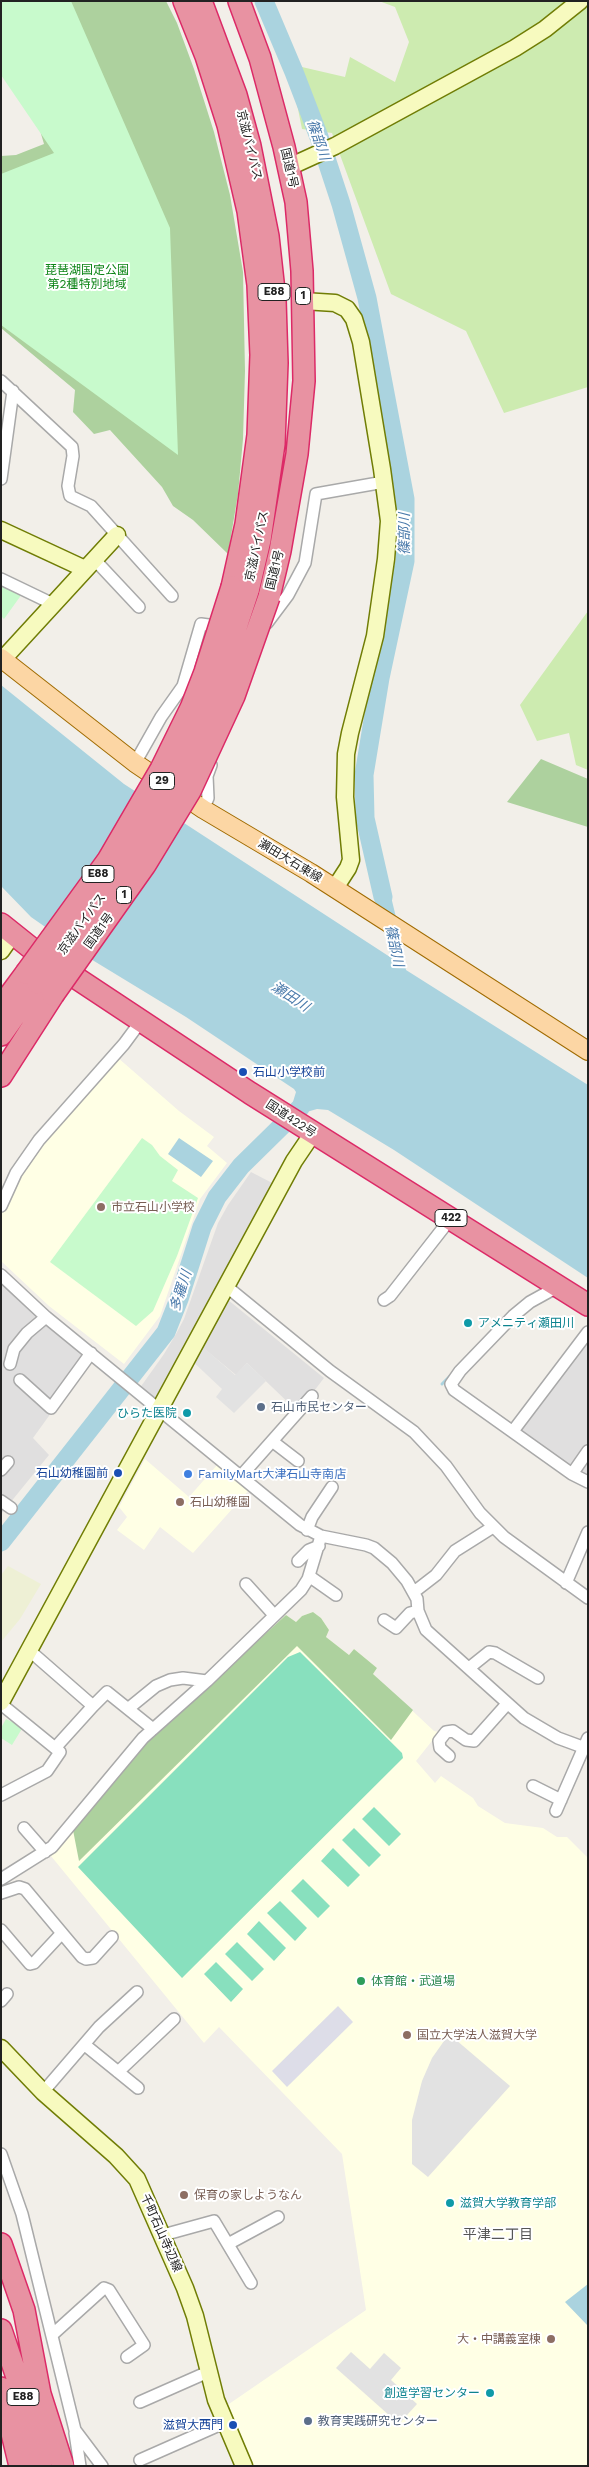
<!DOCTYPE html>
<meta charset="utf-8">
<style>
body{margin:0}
#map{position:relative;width:589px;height:2467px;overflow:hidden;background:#f2efe9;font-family:"Work Sans",sans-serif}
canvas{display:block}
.frame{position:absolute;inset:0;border:2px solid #222;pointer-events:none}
</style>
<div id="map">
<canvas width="589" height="2467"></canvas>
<div class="frame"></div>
</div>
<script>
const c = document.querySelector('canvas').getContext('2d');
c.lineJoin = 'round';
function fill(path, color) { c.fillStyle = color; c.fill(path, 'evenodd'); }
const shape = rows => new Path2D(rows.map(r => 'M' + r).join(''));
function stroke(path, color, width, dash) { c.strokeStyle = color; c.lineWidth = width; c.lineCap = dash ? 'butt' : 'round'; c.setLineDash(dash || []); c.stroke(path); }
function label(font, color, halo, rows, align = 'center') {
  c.font = font + ' "Work Sans","Noto Sans JP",sans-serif'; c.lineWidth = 4; c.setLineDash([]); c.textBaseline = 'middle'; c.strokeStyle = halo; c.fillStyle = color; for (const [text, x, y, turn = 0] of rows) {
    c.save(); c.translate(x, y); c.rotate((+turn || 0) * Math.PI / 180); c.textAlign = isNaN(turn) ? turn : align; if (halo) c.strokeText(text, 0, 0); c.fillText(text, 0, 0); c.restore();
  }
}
const residential = shape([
 [251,1172,280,1187,222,1295,324,1378,298,1412,247,1363,236,1375,196,1342,159,1411,137,1392,164,1354,176,1334,184,1319,218,1223,228,1205],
 [1,1282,90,1359,33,1438,49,1455,1,1514],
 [588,1332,588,1482,513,1431]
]);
const education = shape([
 [117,1057,179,1111,214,1137,207,1146,227,1163,200,1199,160,1316,124,1364,49,1306,1,1261,1,1214,13,1186,31,1156],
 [145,1459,189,1497,218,1464,249,1490,193,1553,160,1527,144,1550,117,1530,127,1517,119,1507],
 [313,1612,321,1618,329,1630,326,1637,349,1655,354,1649,377,1668,373,1674,434,1731,439,1732,416,1761,435,1783,441,1776,473,1798,478,1806,505,1823,543,1828,557,1837,567,1837,588,1858,588,2466,251,2466,226,2406,366,2310,342,2154,219,2027,204,2043,51,1856,145,1743,286,1615,296,1622,302,1616]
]);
const farmland = shape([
 [8,1566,41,1584,20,1619,1,1642,1,1575]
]);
const grass = shape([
 [379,1,588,1,588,387,504,413,466,331,391,294,332,133,302,129,289,64,345,77,350,57,395,82,409,42,395,7],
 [588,611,588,770,576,765,569,733,537,741,520,705]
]);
const forest = shape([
 [2,1,166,1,177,23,194,69,214,132,230,195,243,272,245,371,243,439,238,494,228,554,193,520,173,506,162,487,110,430,94,434,73,412,75,390,1,328,1,156,16,155,44,144],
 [541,759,588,779,588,827,507,802],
 [313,1612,321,1618,329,1630,326,1637,349,1655,354,1649,377,1668,373,1674,413,1710,391,1740,297,1646,79,1861,73,1830,145,1743,286,1615,296,1622,302,1616]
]);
const park = shape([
 [1,1,71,1,170,228,178,455,1,325,1,174,54,153,1,75],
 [1,585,22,594,4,619,1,616],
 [142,1138,152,1145,160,1156,178,1170,172,1181,198,1198,177,1256,153,1311,136,1326,50,1262],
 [6,1719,23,1727,12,1745,1,1738,1,1728]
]);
const pitch = shape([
 [300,1652,402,1753,403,1758,182,1978,78,1867,288,1657],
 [374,1807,401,1834,389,1846,362,1819],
 [354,1828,381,1855,369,1867,342,1840],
 [333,1848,360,1875,348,1887,321,1861],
 [303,1879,330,1906,318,1918,291,1891],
 [280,1901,307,1928,295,1941,267,1913],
 [259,1921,286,1948,274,1961,247,1934],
 [237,1942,264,1969,252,1981,225,1954],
 [216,1962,243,1989,231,2002,204,1974]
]);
const parking = shape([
 [196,1341,235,1375,247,1363,266,1381,234,1413,216,1397,222,1389,188,1357],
 [449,2034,510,2086,428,2177,412,2164,412,2120,422,2081,432,2058],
 [351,2352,370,2369,384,2353,401,2368,391,2380,417,2404,399,2424,336,2368]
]);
const plaza = shape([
 [338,2006,353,2022,287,2087,272,2071]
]);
const water = shape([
 [1,685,124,784,390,957,389,946,372,874,385,872,402,942,406,970,588,1085,588,1278,394,1150,328,1110,317,1109,303,1113,292,1105,296,1092,294,1089,186,1017,94,961,31,917,1,886],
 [179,1138,213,1161,201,1177,168,1154],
 [588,2284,588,2326,565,2302]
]);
const stream = shape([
 [442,1384,450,1376]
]);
const river = shape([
 [264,1,294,72,319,137,341,204,367,298,405,499,405,561,380,678,364,775,365,818,383,897],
 [1,1542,166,1332,179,1299,202,1227,217,1197,241,1166,300,1108]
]);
const street = shape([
 [1,381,72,447,73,456,68,486,70,496,91,506,172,596],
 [1,479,13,391],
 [94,559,139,607],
 [1,579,53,604],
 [267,623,288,595,305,563,316,494,384,482],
 [135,763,161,717,183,686,201,624,223,627],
 [203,809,208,798,207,776,211,765],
 [1,1206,16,1173,39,1140,124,1044,141,1021],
 [1,1275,46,1317,300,1525,321,1536,366,1545,374,1548,392,1563,407,1581,417,1599,418,1611,426,1630,524,1718,558,1738,588,1749],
 [226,1286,330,1371,414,1432,446,1466,480,1513,504,1537,588,1598],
 [559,1286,530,1302,513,1316,460,1371,451,1384,454,1390,572,1474,588,1482],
 [384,1300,390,1296,451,1218],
 [10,1364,14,1349,27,1333,46,1317],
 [20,1380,51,1408,91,1353],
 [513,1431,588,1332],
 [272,1441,298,1461],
 [1,1470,8,1462],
 [572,1474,588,1451],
 [241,1476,312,1396],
 [1,1501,11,1508],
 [307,1530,312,1517,332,1487],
 [298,1561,309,1550,319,1546],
 [309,1576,336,1595],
 [566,1583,588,1532],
 [246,1584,274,1615],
 [414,1592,436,1575,455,1551,493,1527],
 [384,1620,396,1628,410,1613,418,1611],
 [30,1651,93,1706,55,1748],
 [469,1668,489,1652,495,1653,538,1678],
 [1,1704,60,1752,47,1771,1,1795],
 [93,1706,107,1692,153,1729],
 [129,1708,156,1686,170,1680,183,1678,207,1681],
 [449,1756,440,1748,439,1741,446,1732,453,1731,466,1740,474,1741,507,1704],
 [533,1786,561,1800],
 [556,1811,588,1738],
 [24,1828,45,1852],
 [1,1879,52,1847,143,1738,207,1681,301,1590,308,1579,321,1536],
 [1,1893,19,1887,25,1889,82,1957,86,1959,93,1958,112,1937],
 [1,1930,30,1964,34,1963,62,1933],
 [1,2001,7,1994],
 [85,2045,138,2088],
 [118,2072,174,2019],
 [43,2092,99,2027,137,1992],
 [1,2154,22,2214,75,2430,102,2466],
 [163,2235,214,2221,251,2283],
 [228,2244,278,2217],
 [52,2335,104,2288,109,2290,144,2345,127,2357],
 [140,2402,208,2372],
 [75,2433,80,2466],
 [140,2460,226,2422]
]);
const secondary = shape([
 [289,167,335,146,515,48,545,29,580,1],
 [303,301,335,303,347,309,354,319,361,342,382,469,389,521,386,559,375,636,350,733,346,754,345,797,351,860,348,868,335,888],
 [1,530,85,569],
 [3,659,117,535],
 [1,951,13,934],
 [1,1702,294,1161,313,1133],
 [1,2048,43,2092,116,2156,137,2179,185,2288,195,2316,216,2400,244,2466]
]);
const primary = shape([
 [1,658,135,763,203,809,311,873,588,1051]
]);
const highway = shape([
 [184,1,206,56,228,125,248,211,258,285,261,355,258,435,246,524,232,587],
 [201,1,236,95,250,146,268,236,275,300,277,363,274,444,260,540,248,591],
 [239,1,260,58,284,147,296,202,302,271,304,381,297,454,280,551,269,597],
 [1,924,31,948,250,1093,588,1305],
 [1,1007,26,973],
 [1,1035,38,983],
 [1,1076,53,995],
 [1,2244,24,2310,40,2394,63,2466],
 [1,2330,18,2380,41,2466],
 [1,2388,20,2466]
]);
const highwayBridge = shape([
 [26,973,108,860,161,769,191,708,205,672,232,587],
 [38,983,123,866,158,812,213,697,248,591],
 [53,995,145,865,190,791,234,696,269,597]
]);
const markers = [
 [243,1072,5,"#1a4fb4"],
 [101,1207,5,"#8d6e63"],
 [468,1323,5,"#0f9aa8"],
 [261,1407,5,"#5c6f8a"],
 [187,1413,5,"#0f9aa8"],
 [118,1473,5,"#1a4fb4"],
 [188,1474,5,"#3f7fe0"],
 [180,1502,5,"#8d6e63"],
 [361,1981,5,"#2e9e5b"],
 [407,2035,5,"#8d6e63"],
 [184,2195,5,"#8d6e63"],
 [450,2203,5,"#0f9aa8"],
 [551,2339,5,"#8d6e63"],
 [490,2393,5,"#0f9aa8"],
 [308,2421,5,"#5c6f8a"],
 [233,2425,5,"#1a4fb4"]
];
const shields = [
 [274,292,32],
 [303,296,15],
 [162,781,25],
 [98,874,32],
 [124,895,15],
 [451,1218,32],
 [23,2397,32]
];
const shieldNames = [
 ["E88",274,292],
 ["1",303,296],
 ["29",162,781],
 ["E88",98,874],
 ["1",124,895],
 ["422",451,1218],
 ["E88",23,2397]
];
const streetNames = [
 ["京滋バイパス",249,145,76],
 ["国道1号",289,168,77],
 ["京滋バイパス",257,546,-78],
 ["国道1号",275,570,-76],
 ["瀬田大石東線",290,861,31],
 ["京滋バイパス",82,924,-54],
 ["国道1号",99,931,-54],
 ["国道422号",291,1119,33],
 ["千町石山寺辺線",161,2233,66]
];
const parkNames = [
 ["琵琶湖国定公園",87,270],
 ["第2種特別地域",87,284]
];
const transitNames = [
 ["石山小学校前",253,1072,"left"],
 ["石山幼稚園前",108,1473],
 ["滋賀大西門",223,2425]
];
const educationNames = [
 ["市立石山小学校",111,1207],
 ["石山幼稚園",190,1502],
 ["国立大学法人滋賀大学",417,2035],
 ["保育の家しようなん",194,2195],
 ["大・中講義室棟",541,2339,"right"]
];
const cultureNames = [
 ["アメニティ瀬田川",478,1323],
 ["ひらた医院",177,1413,"right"],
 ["滋賀大学教育学部",460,2203],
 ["創造学習センター",480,2393,"right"]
];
const serviceNames = [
 ["石山市民センター",271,1407],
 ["教育実践研究センター",318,2421]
];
const shopNames = [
 ["FamilyMart大津石山寺南店",198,1474]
];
const leisureNames = [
 ["体育館・武道場",371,1981]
];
const waterNames = [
 ["篠部川",318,140,71],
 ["篠部川",405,534,-90],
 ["篠部川",394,946,78],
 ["瀬田川",290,997,33],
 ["多羅川",181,1291,-72]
];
const neighbourhoodNames = [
 ["平津二丁目",498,2235]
];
fill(residential, '#e0dfdf');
fill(education, '#ffffe5');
fill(farmland, '#eef0d5');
fill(grass, '#cdebb0');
fill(forest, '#add19e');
fill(park, '#c8facc');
fill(pitch, '#88e0be');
fill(parking, '#e2e2e2');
fill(plaza, '#dddde8');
fill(water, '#aad3df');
stroke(stream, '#aad3df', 3);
stroke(river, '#aad3df', 19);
stroke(street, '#a9a9a9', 14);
stroke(secondary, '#707d05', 19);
stroke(primary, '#a06b00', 20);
stroke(highway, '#dc2a67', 24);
stroke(street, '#fff', 11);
stroke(secondary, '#f7fabf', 16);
stroke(primary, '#fcd6a4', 18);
stroke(highway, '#e892a2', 21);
stroke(highwayBridge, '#dc2a67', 24, []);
stroke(highwayBridge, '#e892a2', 21);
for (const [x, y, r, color] of markers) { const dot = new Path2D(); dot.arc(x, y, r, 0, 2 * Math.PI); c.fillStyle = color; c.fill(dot); stroke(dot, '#fff', 2); }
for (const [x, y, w] of shields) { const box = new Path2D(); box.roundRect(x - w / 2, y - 8.5, w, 17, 4); c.fillStyle = '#fff'; c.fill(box); stroke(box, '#222', 1); }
label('bold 11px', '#222', null, shieldNames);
label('12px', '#222', '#fff', streetNames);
label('12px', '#0c8416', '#fff', parkNames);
label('12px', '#164399', '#fff', transitNames, 'right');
label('12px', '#785e54', '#fff', educationNames, 'left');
label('12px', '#0d838f', '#fff', cultureNames, 'left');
label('12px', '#4e5e75', '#fff', serviceNames, 'left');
label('12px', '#366cbe', '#fff', shopNames, 'left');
label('12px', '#27864d', '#fff', leisureNames, 'left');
label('italic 14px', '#4a7aab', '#fff', waterNames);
label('14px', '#555', '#fff', neighbourhoodNames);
</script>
